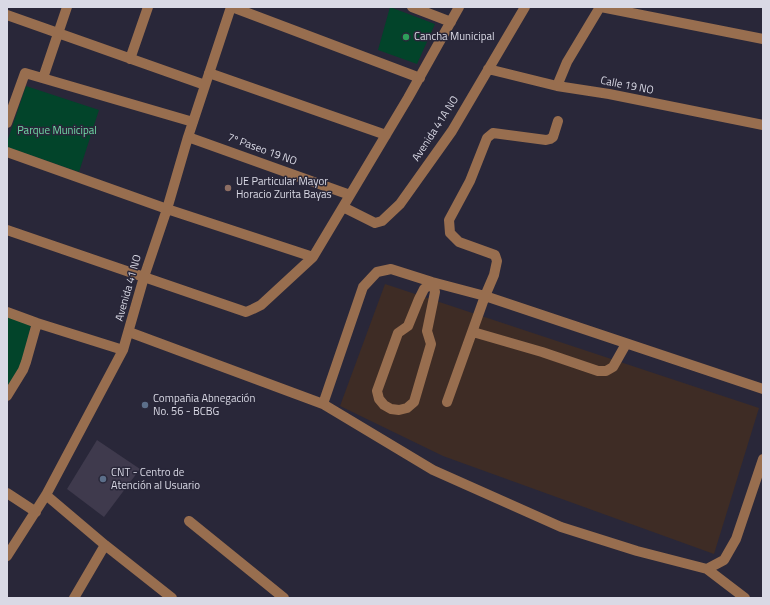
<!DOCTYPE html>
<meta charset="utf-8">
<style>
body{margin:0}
#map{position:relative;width:770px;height:605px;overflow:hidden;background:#292739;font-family:"Titillium Web",sans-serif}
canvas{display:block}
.frame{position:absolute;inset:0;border:8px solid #d9d9e5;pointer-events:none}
</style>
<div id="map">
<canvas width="770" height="605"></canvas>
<div class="frame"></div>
</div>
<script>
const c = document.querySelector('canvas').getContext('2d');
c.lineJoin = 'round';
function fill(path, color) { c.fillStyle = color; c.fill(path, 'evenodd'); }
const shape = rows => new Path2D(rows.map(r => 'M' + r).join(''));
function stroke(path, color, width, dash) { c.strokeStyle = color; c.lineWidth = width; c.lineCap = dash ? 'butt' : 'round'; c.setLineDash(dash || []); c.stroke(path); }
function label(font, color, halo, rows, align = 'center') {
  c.font = font + ' "Titillium Web",sans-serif'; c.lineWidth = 3; c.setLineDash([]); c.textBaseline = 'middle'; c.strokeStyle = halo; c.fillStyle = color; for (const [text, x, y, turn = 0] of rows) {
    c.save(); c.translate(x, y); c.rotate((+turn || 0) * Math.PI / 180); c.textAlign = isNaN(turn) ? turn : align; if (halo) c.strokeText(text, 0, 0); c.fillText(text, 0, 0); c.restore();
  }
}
const commercial = shape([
 [385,284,759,408,714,554,443,456,340,406]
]);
const green = shape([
 [390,7,435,24,417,64,378,50],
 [26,86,99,110,79,172,7,147,7,142],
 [7,316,31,325,21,366,7,387]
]);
const building = shape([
 [97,440,140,469,104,517,67,489]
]);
const minor = shape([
 [232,7,420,78],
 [412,7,451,22],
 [601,7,763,39],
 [7,15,205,85],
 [130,59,148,7],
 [488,69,557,86,609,94,763,125],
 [209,73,386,135],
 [43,78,67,7],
 [557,86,567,62,600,7],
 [7,123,25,73,193,122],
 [188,137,350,195],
 [7,152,167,209,313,257],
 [343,207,375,223,382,221,400,204,452,131,525,7],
 [7,230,144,277,246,312,253,309,261,305,313,257,408,98,459,7],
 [432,282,435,292,427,331,431,344,414,402,407,408,399,410,391,409,384,405,379,399,377,391,398,333,408,326,419,299,424,289,432,282],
 [7,312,37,323,123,350],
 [129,332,323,404,433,470,561,527,637,551,707,569,724,560,736,539,763,459],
 [473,332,542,352,598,371,606,371,613,367,626,344],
 [7,396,23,370,26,362,37,323],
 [447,402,485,296,494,275,497,261,495,255,459,242,450,233,449,220,470,181,487,138,493,133,546,140,550,139,553,137,558,121],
 [323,404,363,287,377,272,391,269,432,282,485,296,763,389],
 [7,493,36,512],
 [46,495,105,545,172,598],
 [189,521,284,598],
 [7,556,46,495,123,350,144,277,167,209,188,137,231,7],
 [707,569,745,598],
 [74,598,105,545]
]);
const markers = [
 [406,37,4,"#2e9e5b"],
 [228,188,4,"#8d6e63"],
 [145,405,4,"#5c6f8a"],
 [103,479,4,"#5c6f8a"]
];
const poiNames = [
 ["Cancha Municipal",414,37],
 ["UE Particular Mayor",236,182],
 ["Horacio Zurita Bayas",236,195],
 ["Compañia Abnegación",153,399],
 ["No. 56 - BCBG",153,412],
 ["CNT - Centro de",111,473],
 ["Atención al Usuario",111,486]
];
const streetNames = [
 ["Calle 19 NO",627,86,11],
 ["Avenida 41A NO",436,129,-57],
 ["7º Paseo 19 NO",262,150,20],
 ["Avenida 41 NO",129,288,-74]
];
const parkNames = [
 ["Parque Municipal",57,131]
];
fill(commercial, '#3e2c25');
fill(green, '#02442a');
fill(building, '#3f3a4d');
stroke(minor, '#986e4f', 10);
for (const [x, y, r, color] of markers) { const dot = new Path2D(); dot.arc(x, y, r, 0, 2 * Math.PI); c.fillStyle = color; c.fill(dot); stroke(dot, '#292739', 1.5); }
label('11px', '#d9d9e5', '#292739', poiNames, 'left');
label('11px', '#d9d9e5', '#292739', streetNames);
label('11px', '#6fdaa6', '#292739', parkNames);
</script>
